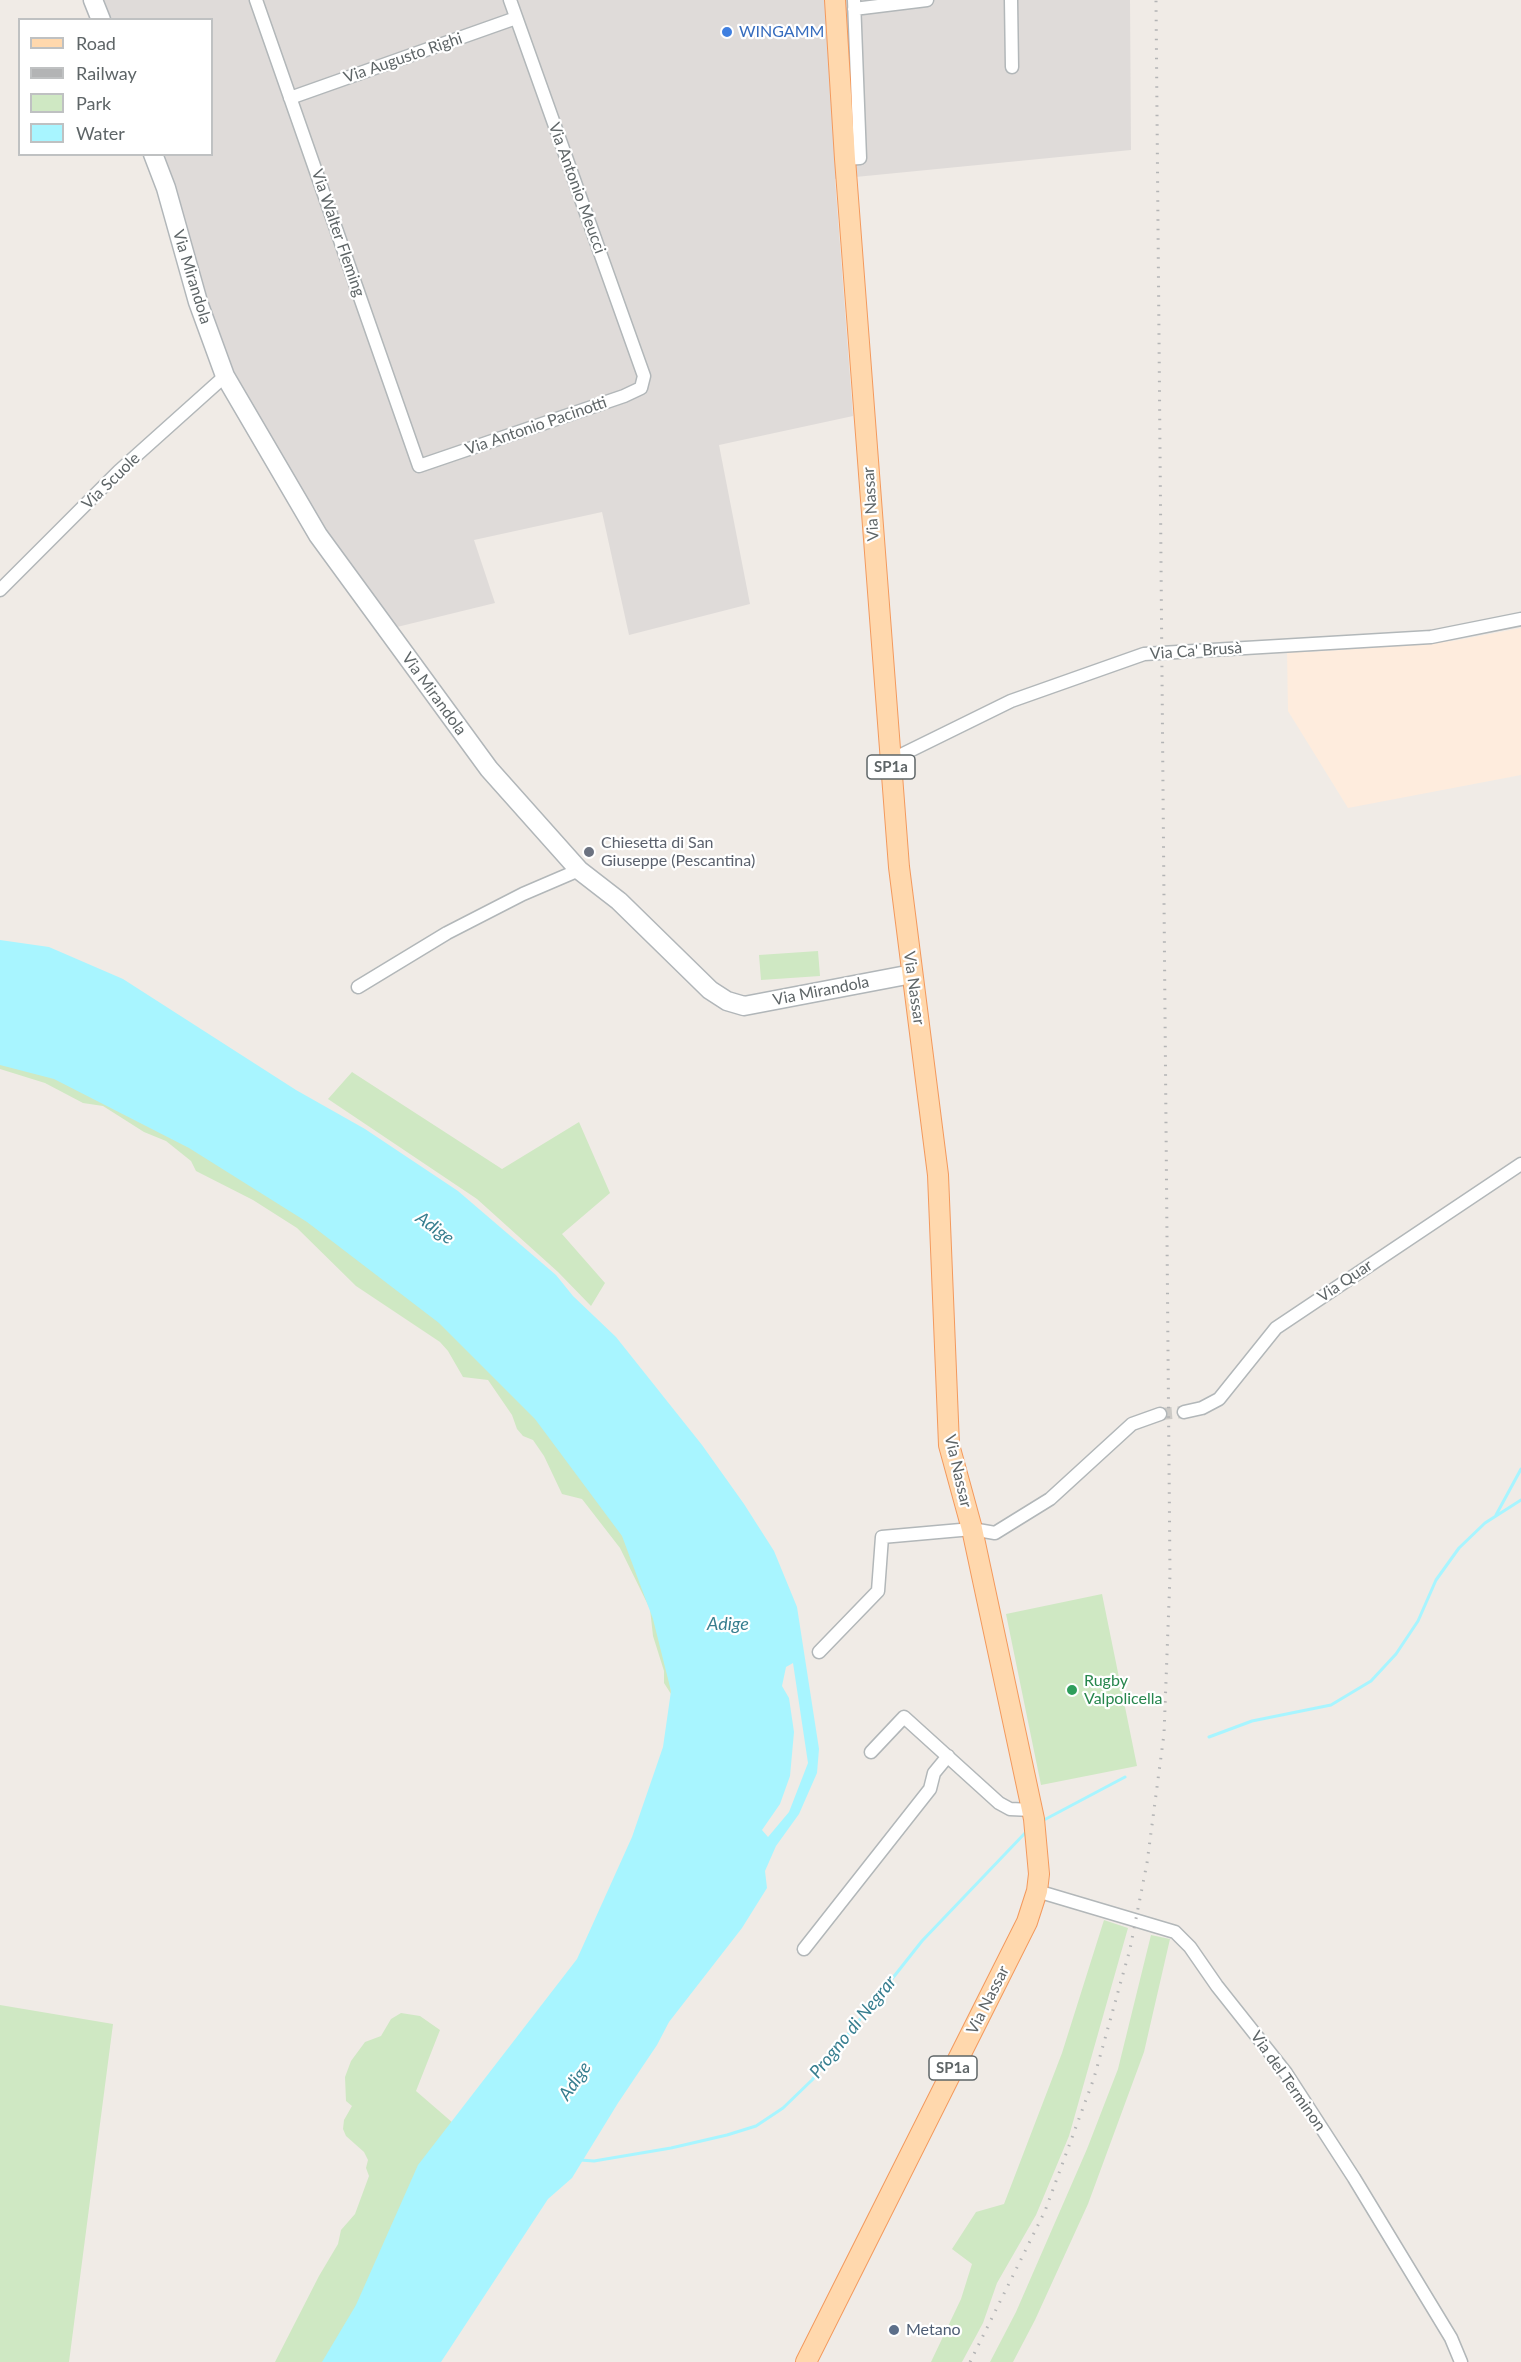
<!DOCTYPE html>
<meta charset="utf-8">
<style>
body{margin:0}
#map{position:relative;width:1521px;height:2362px;overflow:hidden;background:#f0ebe6;font-family:Lato,sans-serif}
canvas{display:block}
.legend{position:absolute;left:18px;top:18px;width:195px;height:138px;box-sizing:border-box;background:#fff;border:2px solid #bfc1c2;margin:0;padding:8px 10px;list-style:none;font-size:18px;color:#5e6567}
.legend li{display:flex;align-items:center;gap:12px;height:30px}
.legend b{width:30px;border:2px solid #bfc1c2}
</style>
<div id="map">
<canvas width="1521" height="2362"></canvas>
<ul class="legend">
<li><b style="height:8px;background:#ffd8ad"></b>Road</li>
<li><b style="height:8px;background:#b3b4b5"></b>Railway</li>
<li><b style="height:16px;background:#cfe8c3"></b>Park</li>
<li><b style="height:16px;background:#a8f5ff"></b>Water</li>
</ul>
</div>
<script>
const c = document.querySelector('canvas').getContext('2d');
c.lineJoin = 'round';
function fill(path, color) { c.fillStyle = color; c.fill(path, 'evenodd'); }
const shape = rows => new Path2D(rows.map(r => 'M' + r).join(''));
function stroke(path, color, width, dash) { c.strokeStyle = color; c.lineWidth = width; c.lineCap = dash ? 'butt' : 'round'; c.setLineDash(dash || []); c.stroke(path); }
function label(font, color, halo, rows, align = 'center') {
  c.font = font + ' Lato,sans-serif'; c.lineWidth = 4.5; c.setLineDash([]); c.textBaseline = 'middle'; c.strokeStyle = halo; c.fillStyle = color; for (const [text, x, y, turn = 0] of rows) {
    c.save(); c.translate(x, y); c.rotate((+turn || 0) * Math.PI / 180); c.textAlign = isNaN(turn) ? turn : align; if (halo) c.strokeText(text, 0, 0); c.fillText(text, 0, 0); c.restore();
  }
}
const commercial = shape([
 [1521,628,1521,775,1348,808,1288,711,1287,649,1308,652,1342,650,1453,641]
]);
const industrial = shape([
 [101,0,1130,0,1131,150,835,179,853,416,719,445,750,604,629,635,602,512,474,540,495,603,397,627,281,470,216,347,154,155,212,154,212,20,110,19]
]);
const green = shape([
 [818,951,820,976,761,980,759,955],
 [0,1046,175,1122,523,1383,667,1603,671,1694,664,1683,664,1671,653,1636,650,1609,620,1548,582,1499,562,1494,544,1456,533,1440,523,1436,517,1429,512,1415,488,1380,463,1377,448,1351,440,1342,356,1286,297,1228,253,1200,196,1171,191,1161,166,1141,144,1132,103,1106,83,1103,45,1083,0,1069],
 [352,1072,502,1169,579,1122,610,1193,562,1234,605,1283,591,1306,558,1272,477,1199,328,1099],
 [1102,1594,1137,1766,1041,1785,1006,1614],
 [1104,1920,1128,1928,1069,2136,1036,2215,997,2283,983,2323,962,2362,931,2362,961,2299,972,2264,952,2249,976,2212,1004,2204,1062,2053],
 [1151,1935,1170,1939,1144,2052,1088,2204,1035,2320,1013,2362,990,2362,1016,2312,1087,2149,1118,2069],
 [0,2005,113,2024,69,2362,0,2362],
 [401,2013,420,2016,440,2030,416,2091,453,2123,330,2362,275,2362,319,2276,338,2244,341,2230,355,2214,369,2176,366,2168,368,2160,364,2152,346,2136,343,2129,344,2120,352,2106,346,2101,345,2077,351,2061,365,2042,381,2036,391,2019]
]);
const water = shape([
 [0,940,49,947,123,979,296,1090,365,1129,458,1191,556,1275,573,1296,616,1337,702,1445,744,1504,774,1551,797,1607,819,1749,817,1773,799,1814,776,1846,765,1871,767,1888,742,1928,669,2022,657,2045,618,2103,572,2178,548,2199,441,2362,322,2362,356,2305,418,2165,577,1959,632,1837,663,1747,671,1691,653,1619,622,1536,535,1419,439,1323,307,1222,189,1148,54,1079,0,1065],
 [793,1663,808,1763,789,1812,768,1837,762,1830,780,1804,790,1776,794,1732,789,1698,782,1686,786,1667]
]);
const stream = shape([
 [1496,1515,1521,1469],
 [1209,1737,1252,1721,1331,1705,1371,1681,1396,1654,1418,1621,1436,1580,1459,1548,1485,1523,1521,1500],
 [1042,1821,1125,1777],
 [580,2160,594,2161,671,2148,727,2135,756,2126,783,2108,812,2080,922,1941,1027,1831]
]);
const streetTunnel = shape([
 [1160,1414,1184,1412]
]);
const street = shape([
 [256,0,419,466,624,396,641,388,644,376,510,0],
 [1011,0,1012,67],
 [854,9,927,0],
 [290,98,516,18],
 [845,159,860,158,854,0],
 [0,590,119,471,225,376],
 [891,760,1011,701,1144,654,1431,637,1521,619],
 [358,987,447,933,523,894,579,870],
 [1184,1412,1202,1408,1219,1399,1276,1328,1521,1164],
 [819,1652,878,1591,882,1537,972,1529,995,1533,1050,1499,1132,1424,1160,1414],
 [871,1752,904,1717,999,1803,1010,1809,1032,1810],
 [1037,1891,1175,1932,1190,1947,1217,1986,1286,2073,1354,2178,1451,2338,1461,2362],
 [804,1949,930,1789,934,1773,948,1756]
]);
const secondary = shape([
 [93,0,101,20],
 [153,154,166,188,198,302,225,376,318,535,489,769,579,870,619,901,710,990,727,1001,744,1006,912,974]
]);
const primary = shape([
 [806,2362,1027,1922,1037,1891,1039,1874,1034,1819,972,1529,949,1445,938,1175,899,867,845,159,835,0]
]);
const rail = shape([
 [970,2362,1045,2211,1094,2078,1130,1949,1147,1863,1164,1734,1170,1575,1156,0]
]);
const markers = [
 [727,32,6,"#3f7fe0"],
 [589,852,6,"#6b7280"],
 [1072,1690,6,"#2e9e5b"],
 [894,2330,6,"#5c6f8a"]
];
const shields = [
 [891,767,48],
 [953,2068,48]
];
const shieldNames = [
 ["SP1a",891,767],
 ["SP1a",953,2068]
];
const shopNames = [
 ["WINGAMM",739,32]
];
const streetNames = [
 ["Via Augusto Righi",403,58,-19],
 ["Via Antonio Meucci",577,188,70],
 ["Via Walter Fleming",338,233,71],
 ["Via Mirandola",192,277,73],
 ["Via Antonio Pacinotti",536,426,-19],
 ["Via Scuole",111,481,-44],
 ["Via Nassar",871,504,-94],
 ["Via Ca' Brusà",1196,651,-4],
 ["Via Mirandola",434,694,54],
 ["Via Nassar",914,988,82],
 ["Via Mirandola",821,991,-11],
 ["Via Quar",1345,1281,-34],
 ["Via Nassar",958,1471,77],
 ["Via Nassar",988,2000,-63],
 ["Via del Terminon",1288,2081,55]
];
const worshipNames = [
 ["Chiesetta di San",601,843],
 ["Giuseppe (Pescantina)",601,861]
];
const leisureNames = [
 ["Rugby",1084,1681],
 ["Valpolicella",1084,1699]
];
const serviceNames = [
 ["Metano",906,2330]
];
const waterNames = [
 ["Adige",435,1228,36],
 ["Adige",728,1624],
 ["Progno di Negrar",853,2027,-51],
 ["Adige",575,2081,-55]
];
fill(commercial, '#feecdd');
fill(industrial, '#dfdbd9');
fill(green, '#cfe8c3');
fill(water, '#a8f5ff');
stroke(stream, '#a8f5ff', 3);
stroke(streetTunnel, '#cccac6', 12, [12, 6]);
stroke(street, '#b2b7b9', 15);
stroke(secondary, '#b1b6b9', 21);
stroke(primary, '#f3995d', 22);
stroke(street, '#fff', 12);
stroke(secondary, '#fff', 18);
stroke(primary, '#ffd8ad', 20);
stroke(rail, '#b3b4b5', 3, [1.5, 8]);
for (const [x, y, r, color] of markers) { const dot = new Path2D(); dot.arc(x, y, r, 0, 2 * Math.PI); c.fillStyle = color; c.fill(dot); stroke(dot, '#fff', 2); }
for (const [x, y, w] of shields) { const box = new Path2D(); box.roundRect(x - w / 2, y - 12, w, 24, 4.5); c.fillStyle = '#fff'; c.fill(box); stroke(box, '#5e6567', 1.5); }
label('bold 15px', '#5e6567', null, shieldNames);
label('16px', '#366cbe', '#fff', shopNames, 'left');
label('16px', '#5e6567', '#fff', streetNames);
label('16px', '#5b616d', '#fff', worshipNames, 'left');
label('16px', '#27864d', '#fff', leisureNames, 'left');
label('16px', '#4e5e75', '#fff', serviceNames, 'left');
label('italic 18px', '#377e8f', '#fff', waterNames);
</script>
